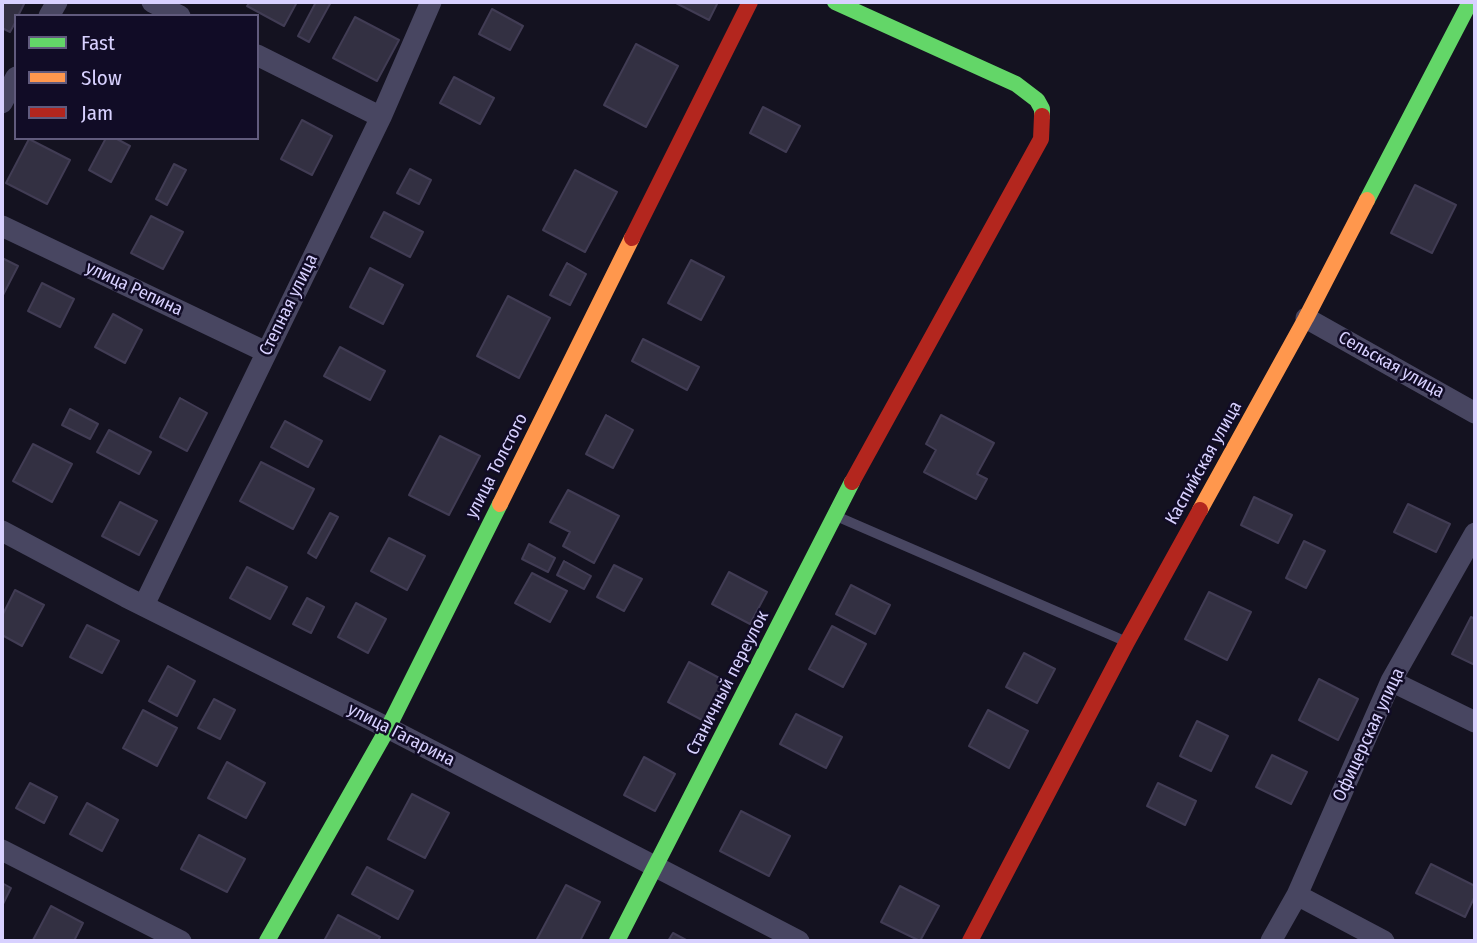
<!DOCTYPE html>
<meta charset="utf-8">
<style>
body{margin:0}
#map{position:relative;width:1477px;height:943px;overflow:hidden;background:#141220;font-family:"Fira Sans Condensed",sans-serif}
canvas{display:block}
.frame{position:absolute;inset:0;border:4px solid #d8d1ff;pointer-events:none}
.legend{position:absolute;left:14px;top:14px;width:245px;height:126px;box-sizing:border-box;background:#110c26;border:2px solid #615b7d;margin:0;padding:9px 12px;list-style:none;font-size:21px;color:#d8d1ff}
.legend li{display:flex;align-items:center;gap:14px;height:35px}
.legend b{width:35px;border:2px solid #615b7d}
</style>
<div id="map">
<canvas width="1477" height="943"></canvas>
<div class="frame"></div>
<ul class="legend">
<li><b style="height:9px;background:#63d668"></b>Fast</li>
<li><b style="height:9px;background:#ff974d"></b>Slow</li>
<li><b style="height:9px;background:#b3261e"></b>Jam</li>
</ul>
</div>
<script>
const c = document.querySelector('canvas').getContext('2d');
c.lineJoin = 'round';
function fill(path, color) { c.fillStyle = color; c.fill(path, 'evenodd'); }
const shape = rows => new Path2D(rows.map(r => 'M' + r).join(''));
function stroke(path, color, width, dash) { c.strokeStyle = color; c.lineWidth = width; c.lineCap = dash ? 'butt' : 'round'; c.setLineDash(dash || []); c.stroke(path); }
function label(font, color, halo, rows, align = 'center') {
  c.font = font + ' "Fira Sans Condensed",sans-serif'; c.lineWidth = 5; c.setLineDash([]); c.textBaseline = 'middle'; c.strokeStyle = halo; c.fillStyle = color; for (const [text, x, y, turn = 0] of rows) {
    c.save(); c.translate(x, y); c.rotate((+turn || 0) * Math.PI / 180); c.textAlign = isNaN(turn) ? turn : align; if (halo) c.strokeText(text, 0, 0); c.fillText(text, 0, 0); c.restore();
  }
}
const building = shape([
 [2,2,25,2,18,16,16,16,16,21,10,32,2,28,2,2],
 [250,2,297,2,284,26,247,6,250,2],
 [316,2,331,2,309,42,298,36,316,2],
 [674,2,718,2,709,20,674,2],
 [492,9,523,26,510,50,479,34,492,9],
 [355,17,399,40,377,81,333,58,355,17],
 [636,44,678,66,646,127,604,105,636,44],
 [454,77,494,98,480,124,440,103,454,77],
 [763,107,800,126,786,152,750,133,763,107],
 [302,120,332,136,312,175,281,159,302,120],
 [106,138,115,138,130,146,111,182,89,170,106,138],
 [29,139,70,160,47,204,6,183,29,139],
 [174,164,186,170,167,205,156,199,174,164],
 [410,169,431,180,419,204,397,193,410,169],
 [575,170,617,192,585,252,543,230,575,170],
 [1415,185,1456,205,1432,253,1391,233,1415,185],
 [384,212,423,232,410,257,371,237,384,212],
 [151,216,183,232,163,269,131,253,151,216],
 [2,258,18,266,2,297,2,258],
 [691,260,724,277,701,320,668,303,691,260],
 [567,263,586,274,570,305,550,295,567,263],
 [370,268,403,285,383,324,350,307,370,268],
 [42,283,74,299,60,327,28,311,42,283],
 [508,296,550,318,519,378,477,356,508,296],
 [113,314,142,330,125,363,95,347,113,314],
 [643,339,699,367,687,390,632,361,643,339],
 [340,347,385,371,370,400,324,376,340,347],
 [180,398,207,413,187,451,160,437,180,398],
 [70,409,98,424,90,439,62,425,70,409],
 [606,415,633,430,613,468,586,454,606,415],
 [941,415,994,443,977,474,987,479,976,499,924,472,936,450,926,444,941,415],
 [285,421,322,441,308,467,271,447,285,421],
 [109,430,151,452,139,474,97,452,109,430],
 [440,436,480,456,449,515,409,495,440,436],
 [33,444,72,464,52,502,13,481,33,444],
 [261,462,314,489,293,529,240,501,261,462],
 [568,490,619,516,594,563,563,546,570,532,550,522,568,490],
 [1254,497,1292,515,1278,543,1241,525,1254,497],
 [120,502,157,521,139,555,102,536,120,502],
 [1408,504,1450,524,1436,552,1394,532,1408,504],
 [330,513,338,517,316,558,308,553,330,513],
 [389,538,425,556,407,590,371,571,389,538],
 [1304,541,1325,551,1306,588,1286,578,1304,541],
 [529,544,555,558,548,572,522,559,529,544],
 [564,561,591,576,584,589,557,575,564,561],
 [614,565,642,579,624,611,597,597,614,565],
 [247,567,287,587,270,619,230,598,247,567],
 [729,572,767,592,750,624,712,604,729,572],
 [532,573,567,591,550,622,515,603,532,573],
 [851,585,890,605,875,634,836,614,851,585],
 [15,590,44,605,22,646,2,635,2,616,15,590],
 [1209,592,1251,612,1227,660,1185,639,1209,592],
 [307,598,324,607,311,633,293,624,307,598],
 [356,603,386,619,368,653,338,637,356,603],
 [1471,617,1475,619,1475,665,1452,654,1471,617],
 [87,625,119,641,102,673,70,657,87,625],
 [832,626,866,644,843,687,809,669,832,626],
 [1024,653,1055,669,1037,703,1006,687,1024,653],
 [689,662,725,681,704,721,668,702,689,662],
 [168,666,195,681,177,716,149,701,168,666],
 [1319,679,1358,699,1338,740,1299,720,1319,679],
 [214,699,235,710,220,739,198,728,214,699],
 [143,710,177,728,157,766,123,748,143,710],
 [988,710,1028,731,1009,768,969,746,988,710],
 [796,714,842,737,826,768,780,744,796,714],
 [1197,721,1228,736,1211,771,1180,756,1197,721],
 [1272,755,1307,772,1291,804,1256,787,1272,755],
 [644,757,675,774,655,811,624,795,644,757],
 [227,762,265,783,246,818,208,798,227,762],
 [30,783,57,797,44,823,16,808,30,783],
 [1158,783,1196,801,1185,825,1147,806,1158,783],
 [412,794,449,813,425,858,388,839,412,794],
 [87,803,118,820,102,851,70,834,87,803],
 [741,811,790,836,769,876,720,851,741,811],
 [199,835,245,859,227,892,181,869,199,835],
 [1431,864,1475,886,1475,896,1465,917,1416,893,1431,864],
 [367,867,413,891,398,919,352,894,367,867],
 [2,883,11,888,2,906,2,883],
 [566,885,600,902,580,941,536,941,566,885],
 [900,886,939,906,920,941,881,922,900,886],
 [51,906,83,923,74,941,33,940,51,906],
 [338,915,380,937,378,941,324,941,338,915],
 [673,933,688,941,668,941,673,933]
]);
const lane = shape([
 [836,516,1127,642]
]);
const street = shape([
 [152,2,180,16],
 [49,16,57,2],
 [257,55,381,117],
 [2,103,16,77],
 [2,226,266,352],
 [1306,318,1475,413],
 [2,531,126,597,388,728,799,941],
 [144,605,381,117,431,2],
 [1391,681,1475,722],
 [2,850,181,941],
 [1297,895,1384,941],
 [1271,941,1297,895,1391,681,1475,533]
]);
const fast = shape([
 [835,2,1016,84,1037,100,1042,109,1042,116],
 [1367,200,1470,2],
 [267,941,388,728,500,504],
 [617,941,852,482]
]);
const slow = shape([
 [500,504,632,238],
 [1200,510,1306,318,1367,200]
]);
const jam = shape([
 [632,238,750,2],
 [852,482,1041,139,1042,116],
 [970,941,1127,642,1200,510]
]);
const streetNames = [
 ["улица Репина",134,289,25],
 ["Степная улица",289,305,-64],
 ["Сельская улица",1391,365,29],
 ["Каспийская улица",1204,463,-61],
 ["улица Толстого",497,466,-63],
 ["Станичный переулок",728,683,-63],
 ["улица Гагарина",401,735,27],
 ["Офицерская улица",1369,735,-65]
];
fill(building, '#333042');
stroke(building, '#413c54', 2);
stroke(lane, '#484661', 10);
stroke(street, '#484661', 21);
stroke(fast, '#63d668', 16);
stroke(slow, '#ff974d', 16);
stroke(jam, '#b3261e', 16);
label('18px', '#d8d1ff', '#110c26', streetNames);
</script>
